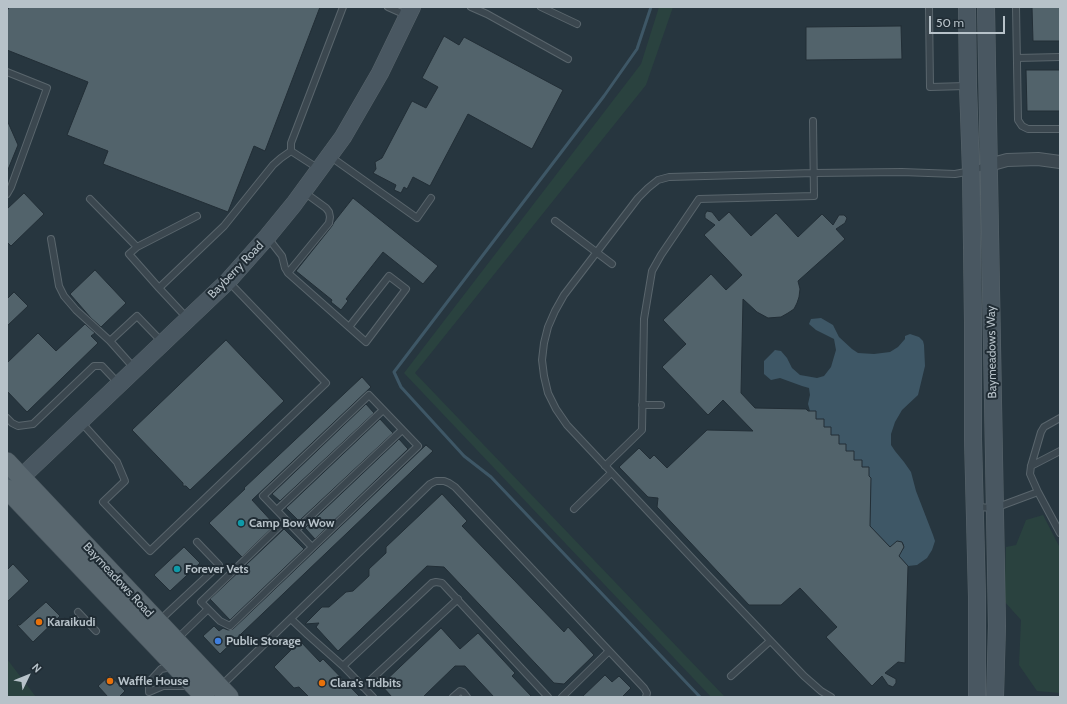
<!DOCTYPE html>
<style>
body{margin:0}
#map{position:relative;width:1067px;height:704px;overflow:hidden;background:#27363f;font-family:Cabin,sans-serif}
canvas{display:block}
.frame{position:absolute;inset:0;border:8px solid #b7c2c9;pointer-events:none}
.north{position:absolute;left:8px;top:656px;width:40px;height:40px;-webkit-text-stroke:3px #202c34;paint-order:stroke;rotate:47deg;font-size:11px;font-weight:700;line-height:16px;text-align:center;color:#b7c2c9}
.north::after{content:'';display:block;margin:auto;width:14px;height:18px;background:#b7c2c9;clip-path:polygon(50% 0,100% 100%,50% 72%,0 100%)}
.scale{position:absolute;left:929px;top:16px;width:76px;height:18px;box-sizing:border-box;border:2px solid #b7c2c9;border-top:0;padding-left:5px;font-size:12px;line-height:14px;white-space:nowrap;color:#b7c2c9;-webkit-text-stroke:3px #202c34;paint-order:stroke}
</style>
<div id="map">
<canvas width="1067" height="704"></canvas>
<div class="frame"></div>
<div class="north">N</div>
<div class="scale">50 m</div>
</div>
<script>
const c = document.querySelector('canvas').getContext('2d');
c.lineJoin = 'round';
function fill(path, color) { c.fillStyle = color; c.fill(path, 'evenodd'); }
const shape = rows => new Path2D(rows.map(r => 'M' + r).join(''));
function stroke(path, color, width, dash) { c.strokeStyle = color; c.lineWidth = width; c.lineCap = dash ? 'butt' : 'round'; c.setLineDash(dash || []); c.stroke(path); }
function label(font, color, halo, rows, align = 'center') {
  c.font = font + ' Cabin,sans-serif'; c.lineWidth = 4; c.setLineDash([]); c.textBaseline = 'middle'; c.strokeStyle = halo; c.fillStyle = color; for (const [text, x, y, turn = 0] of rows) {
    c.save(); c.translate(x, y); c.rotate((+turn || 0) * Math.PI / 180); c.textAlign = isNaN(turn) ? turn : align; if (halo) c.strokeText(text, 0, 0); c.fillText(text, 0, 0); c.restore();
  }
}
const green = shape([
 [659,7,673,7,646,85,415,373,725,697,711,697,404,373,641,64],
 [1043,515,1060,548,1060,693,1037,691,1019,665,1021,620,1004,601,1006,547,1016,545,1026,520],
 [7,659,36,697,7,697]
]);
const water = shape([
 [821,318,833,325,839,337,852,349,858,353,874,354,890,352,898,347,905,339,905,336,910,334,919,337,923,341,924,345,925,366,918,395,902,410,895,422,891,434,891,445,895,451,904,462,911,472,916,491,933,535,935,541,932,550,927,558,917,565,908,566,896,553,901,551,904,548,904,545,902,542,898,541,896,542,892,549,870,526,871,479,869,476,869,468,862,467,862,460,854,460,846,451,846,444,839,444,831,435,831,428,824,427,816,419,816,411,810,411,808,404,810,395,809,388,802,386,780,378,771,380,764,374,764,361,775,350,781,351,787,358,792,368,800,375,817,378,824,376,831,367,836,350,834,339,816,330,809,324,811,319]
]);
const stream = shape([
 [651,7,637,49,604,96,394,372,401,387,464,456,491,477,700,697]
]);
const building = shape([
 [9,7,320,7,265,151,254,146,228,212,103,164,108,151,67,135,88,82,7,50,7,11,9,7],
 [1032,7,1060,7,1060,41,1033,41,1032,7],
 [901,26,902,59,806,60,806,27,901,26],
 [444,36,459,45,464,37,563,90,532,149,468,114,430,186,413,177,407,189,404,187,401,193,394,190,396,185,373,173,376,169,375,162,382,158,412,101,426,108,438,87,422,78,444,36],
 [1026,70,1060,70,1060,111,1027,111,1026,70],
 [7,120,18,145,7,172,7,120],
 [24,193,44,214,11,246,7,242,7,209,24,193],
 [353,198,438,266,423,284,383,252,346,299,348,301,341,310,331,302,332,300,296,271,332,226,334,222,353,198],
 [707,211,712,212,719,221,729,212,751,236,776,213,798,237,822,214,833,225,839,215,844,215,847,218,845,223,836,229,845,239,798,281,800,289,799,297,797,303,794,309,788,313,781,317,768,318,757,312,743,299,741,393,755,408,806,409,808,411,816,411,816,419,824,419,824,427,831,427,831,435,839,435,839,444,846,444,846,451,854,451,854,460,862,460,862,467,869,467,869,476,871,478,870,526,890,547,897,541,902,542,904,547,899,556,908,566,905,663,898,662,885,673,896,679,896,683,893,687,888,685,882,676,872,686,826,637,837,627,800,588,781,605,749,605,657,507,658,498,648,497,619,467,639,448,650,459,654,455,667,468,707,430,753,431,723,400,708,415,662,367,686,344,663,320,711,274,726,290,742,275,704,235,715,225,705,218,705,214,707,211],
 [95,270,126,303,101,327,91,318,70,294,95,270],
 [14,292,28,306,7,326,7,299,14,292],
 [85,324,95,333,91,336,98,343,27,412,7,391,7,363,38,333,56,351,85,324],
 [226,340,284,401,190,490,186,486,183,486,183,483,132,430,226,340],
 [362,377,371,387,252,500,275,525,242,557,209,523,245,489,244,488,362,377],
 [366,404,374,413,280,501,272,494,366,404],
 [380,419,393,433,299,521,286,508,380,419],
 [399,439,408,449,315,539,305,528,399,439],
 [426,445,433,451,220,654,203,636,214,626,219,631,223,628,228,630,233,629,426,445],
 [442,494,467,521,462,526,564,632,568,627,594,655,564,684,554,683,444,567,427,566,338,651,316,627,319,623,305,624,322,607,329,607,346,592,353,591,369,576,369,569,386,553,386,547,442,494],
 [284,529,304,549,230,620,210,599,284,529],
 [184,547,200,563,170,591,154,575,184,547],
 [13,564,29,581,7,602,7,570,13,564],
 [46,602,60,616,33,642,17,625,20,625,46,602],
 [441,628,460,649,478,633,515,673,512,676,532,697,494,697,465,666,455,666,423,697,392,697,381,685,441,628],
 [300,641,320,662,323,659,360,697,309,697,299,687,294,688,274,667,300,641],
 [110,675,125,691,119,697,108,697,98,686,110,675],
 [605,675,612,682,619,676,631,688,622,697,582,697,605,675]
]);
const lane = shape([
 [388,7,406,15],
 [471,7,487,14,568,59],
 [541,7,577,24],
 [929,7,930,87,966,86],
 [1016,7,1018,120,1022,126,1028,129,1060,129],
 [1017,58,1060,57],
 [7,72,47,88,11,187,7,194],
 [291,151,291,143,343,7],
 [331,157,417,218,431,198],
 [90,199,137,247,129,254,159,288],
 [555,221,612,264],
 [268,238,282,256,285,268,288,273,349,327,366,342,406,289,389,276,349,327],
 [51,239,59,286,64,296,76,310,110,341],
 [137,247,197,216],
 [288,273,329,223,330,217,329,212,326,208,304,192],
 [187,318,159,288,224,226,273,165,281,158,291,151,319,169],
 [134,368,110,341,137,316,162,342],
 [642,405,661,405],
 [7,418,12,423,18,426,33,424,94,366,102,366,118,383],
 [81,422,117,462,125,481,103,502,150,551,326,383,229,282],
 [605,466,642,430,644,319,652,271,661,255,699,199,814,196,813,121],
 [1031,466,1060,451],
 [1038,492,1030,474,1031,466,1041,432,1044,427,1060,418],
 [976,507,995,508,1038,492,1060,533],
 [574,509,611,473],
 [277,510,383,410],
 [286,520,201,602,220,621,230,626,418,446,369,395,263,496,312,547],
 [296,530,402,430],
 [78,612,96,631],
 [291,619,308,635,343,666,373,697],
 [159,621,219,565,197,542],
 [177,639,208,609],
 [343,666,432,583,436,582,442,583,548,697],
 [172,667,161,669,149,682,149,692,163,686,189,686],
 [731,676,770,641],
 [222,685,430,484,436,481,444,481,449,483,455,487,644,688,647,693,646,697],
 [363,687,458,599],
 [453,697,460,691,463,692,467,697],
 [562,697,609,651],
 [831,697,821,691,804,676,704,571,567,425,556,409,548,393,544,376,542,360,544,343,548,327,555,311,564,295,638,198,648,188,658,180,669,177,814,173,902,172,955,174,971,171,988,165]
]);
const street = shape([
 [989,165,1007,160,1038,159,1060,162]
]);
const secondary = shape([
 [967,7,968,86,971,171,973,323,973,439,977,597,977,697],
 [986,7,997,626,995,697],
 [11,487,228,281,267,237,294,204,343,137,380,73,412,7]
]);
const primary = shape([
 [7,462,229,697],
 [7,489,205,697]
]);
const markers = [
 [241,523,4,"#0f9aa8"],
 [177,569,4,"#0f9aa8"],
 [39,622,4,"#e8710a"],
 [218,641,4,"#3f7fe0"],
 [110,681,4,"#e8710a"],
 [322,683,4,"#e8710a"]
];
const streetNames = [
 ["Bayberry Road",236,270,-46],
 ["Baymeadows Way",992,352,-91],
 ["Baymeadows Road",118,580,47]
];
const poiNames = [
 ["Camp Bow Wow",249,523],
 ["Forever Vets",185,569],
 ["Karaikudi",47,622],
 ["Public Storage",226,641],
 ["Waffle House",118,681],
 ["Clara's Tidbits",330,683]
];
fill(green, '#2a423f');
fill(water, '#3e5766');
stroke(stream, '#3e5766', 3);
fill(building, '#52636b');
stroke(building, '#222e36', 1);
stroke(lane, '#59656c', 8);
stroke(street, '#59656c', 14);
stroke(secondary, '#59656c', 18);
stroke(primary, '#47535b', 20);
stroke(lane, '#3b474f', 6);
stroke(street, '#3b474f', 12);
stroke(secondary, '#495761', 17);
stroke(primary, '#59676f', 19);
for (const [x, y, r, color] of markers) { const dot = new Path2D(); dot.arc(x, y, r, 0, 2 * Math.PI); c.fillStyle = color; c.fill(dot); stroke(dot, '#202c34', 1.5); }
label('12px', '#b7c2c9', '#202c34', streetNames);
label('bold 12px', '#b7c2c9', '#202c34', poiNames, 'left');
</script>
